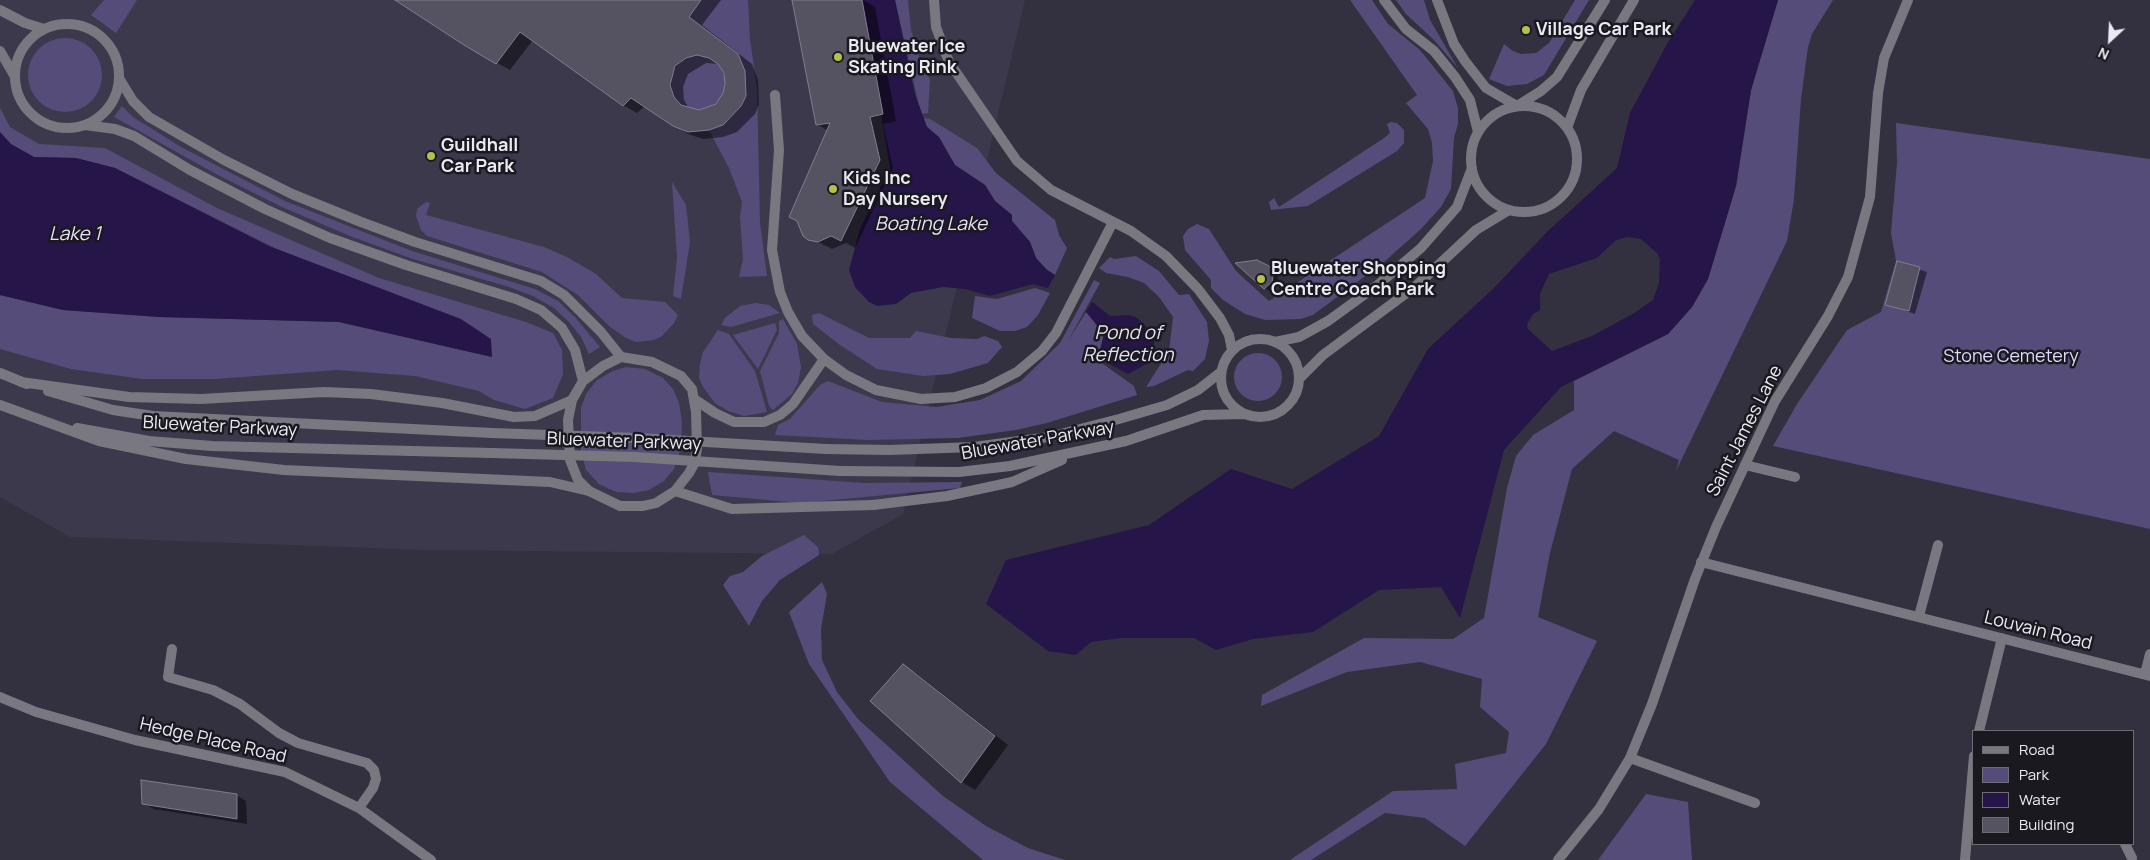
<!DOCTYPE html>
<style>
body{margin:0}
#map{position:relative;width:2150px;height:860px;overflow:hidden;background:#33303f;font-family:Manrope,sans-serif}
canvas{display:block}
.legend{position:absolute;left:1972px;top:730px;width:162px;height:115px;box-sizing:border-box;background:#1b1920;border:1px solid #6e6d74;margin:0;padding:6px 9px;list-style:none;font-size:15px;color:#ebeaf3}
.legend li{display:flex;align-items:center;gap:10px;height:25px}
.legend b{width:25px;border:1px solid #6e6d74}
.north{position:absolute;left:2085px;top:15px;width:50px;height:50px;-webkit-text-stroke:4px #1b1920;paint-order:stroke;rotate:205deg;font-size:14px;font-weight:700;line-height:20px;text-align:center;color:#ebeaf3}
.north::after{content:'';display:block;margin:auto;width:18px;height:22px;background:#ebeaf3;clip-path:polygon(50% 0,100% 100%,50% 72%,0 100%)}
</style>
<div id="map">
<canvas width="2150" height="860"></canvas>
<ul class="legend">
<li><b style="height:6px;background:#797880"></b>Road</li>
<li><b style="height:14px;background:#564c79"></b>Park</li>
<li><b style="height:14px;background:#261548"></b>Water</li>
<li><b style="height:14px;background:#555262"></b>Building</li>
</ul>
<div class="north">N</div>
</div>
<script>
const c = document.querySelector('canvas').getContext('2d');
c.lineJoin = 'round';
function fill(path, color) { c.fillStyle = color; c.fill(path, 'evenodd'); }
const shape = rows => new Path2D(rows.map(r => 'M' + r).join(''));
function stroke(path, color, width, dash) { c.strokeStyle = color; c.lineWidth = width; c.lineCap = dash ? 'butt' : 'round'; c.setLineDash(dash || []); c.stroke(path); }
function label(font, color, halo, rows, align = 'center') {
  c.font = font + ' Manrope,sans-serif'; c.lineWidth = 5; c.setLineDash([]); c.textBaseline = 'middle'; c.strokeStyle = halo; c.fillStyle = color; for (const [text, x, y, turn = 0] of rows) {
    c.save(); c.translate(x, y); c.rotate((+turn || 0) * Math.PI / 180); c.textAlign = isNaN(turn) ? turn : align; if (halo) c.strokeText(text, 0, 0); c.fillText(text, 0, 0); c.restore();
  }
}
const built = shape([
 [0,0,1025,0,903,514,832,554,426,550,70,537,0,497]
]);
const green = shape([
 [104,0,137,0,116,33,91,15],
 [701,0,748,0,750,39,757,88,760,223,767,276,739,277,743,259,740,217,742,202,729,168,709,130,723,125,741,106,746,96,745,71,738,54,689,17],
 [895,0,908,0,911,30,922,67,930,79,928,113,921,114],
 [1350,0,1372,0,1388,24,1420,50,1453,91,1458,108,1458,124,1454,138,1451,189,1441,207,1421,229,1384,262,1313,315,1301,319,1265,320,1245,314,1223,300,1211,288,1211,280,1185,250,1183,236,1188,229,1197,224,1209,229,1236,271,1269,301,1425,198,1433,161,1432,143,1428,129,1406,103,1417,95],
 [1396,0,1424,0,1430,20,1458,68,1433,39,1406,14],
 [1575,0,1589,0,1544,75,1527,84,1507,86,1489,79,1504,44,1513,51,1521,54,1536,53,1549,43],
 [1778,0,1833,0,1812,34,1808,47,1801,99,1794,199,1787,241,1676,471,1679,460,1614,431,1572,469,1550,553,1538,617,1597,641,1546,744,1465,846,1425,818,1385,813,1311,860,1290,860,1393,791,1457,789,1455,764,1506,753,1509,732,1480,707,1482,679,1420,662,1347,672,1261,706,1262,695,1364,638,1453,639,1484,618,1507,488,1516,456,1533,435,1574,410,1574,381,1668,334,1692,307,1708,279,1736,186,1751,90],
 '28 75a37 37 0 1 1 74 0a37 37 0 1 1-74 0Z',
 '671 83a27 27 0 1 1 54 0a27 27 0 1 1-54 0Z',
 [122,106,133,117,181,147,285,201,412,251,535,289,558,301,575,317,600,347,589,354,581,337,569,322,554,308,533,296,509,287,410,258,350,236,282,207,216,174,114,117],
 [0,108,10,127,39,144,105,148,217,208,379,278,526,322,553,333,562,350,563,374,553,398,525,409,494,400,479,391,415,376,337,370,215,379,142,379,71,369,0,349,0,295,63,310,159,317,339,322,492,357,115,168,76,158,34,157,10,144,0,132],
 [923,118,930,119,977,148,996,173,1055,220,1059,235,1067,248,1055,275,1047,270,1036,258,1030,242,1012,221,1012,215,995,201,985,185,955,165,939,138,927,127],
 [1391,122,1397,123,1404,130,1404,143,1397,151,1308,206,1271,210,1269,202,1274,198,1279,207,1384,138,1390,133,1387,124],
 [1896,123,2150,159,2150,529,1773,446,1797,404,1847,330,1881,312,1896,261,1891,233,1897,163],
 [672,182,686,205,690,242,681,299,673,296,677,258],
 [426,202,430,203,426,215,544,247,567,257,596,274,622,298,665,302,678,315,674,323,662,336,654,340,636,342,626,338,610,327,578,295,542,272,427,236,421,230,416,216,417,209],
 [1136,256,1159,271,1179,295,1189,294,1207,322,1209,341,1205,359,1193,371,1188,370,1154,386,1146,387,1169,351,1173,317,1159,297,1144,283,1128,277,1106,273,1099,268,1110,257,1114,259],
 [1094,280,1100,283,1068,341,1086,312,1089,314,1104,334,1100,352,1103,364,1134,386,1137,395,1047,423,1016,430,958,438,868,440,775,435,778,425,790,419,820,385,828,381,882,402,936,407,980,400,1021,381,1060,343],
 [1035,288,1050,293,1038,315,1027,327,1015,331,1000,331,972,318,975,296,997,299],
 [756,303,769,305,780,313,731,327,721,325,725,318,740,306],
 [819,313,869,338,910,338,916,331,951,338,977,339,984,336,998,341,1002,347,988,363,950,374,923,376,877,369,840,345,813,324,812,315],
 [783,319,797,344,801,367,798,383,792,394,773,410,769,406,760,371,779,333,779,321],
 [775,323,777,330,758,369,733,335],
 [718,330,729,334,755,371,767,412,744,416,728,411,715,403,703,387,699,378,700,364,703,352],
 '1234 377a24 24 0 1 1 48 0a24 24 0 1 1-48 0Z',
 [626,367,645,369,663,378,673,389,679,403,682,422,681,448,674,469,664,481,649,490,634,493,616,492,599,484,586,470,581,451,581,408,586,394,597,380,613,371],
 [708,472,864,483,962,482,960,488,801,503,712,495],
 [804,535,818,547,819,555,780,580,762,601,749,626,723,585,730,576,743,572,762,556],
 [822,582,827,594,821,629,822,660,837,692,858,719,943,796,986,826,1028,848,1065,860,983,860,890,782,809,664,789,612],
 [1646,794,1688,802,1692,860,1598,860]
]);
const water = shape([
 [862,0,895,0,915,94,927,127,939,137,955,165,985,185,995,201,1012,215,1012,221,1030,242,1036,258,1047,270,1055,275,1048,288,1033,284,990,296,965,289,943,287,911,293,896,304,877,306,869,302,855,287,849,270,860,229,890,168],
 [1695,0,1778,0,1751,90,1736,186,1708,279,1692,307,1668,334,1561,387,1504,450,1460,618,1441,587,1379,590,1313,632,1253,639,1216,650,1194,638,1121,638,1091,642,1076,655,1048,651,986,604,1006,560,1149,525,1231,469,1292,489,1379,436,1428,349,1494,288,1547,232,1617,168,1630,113,1667,44],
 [1627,237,1641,239,1657,253,1660,260,1659,283,1653,300,1636,312,1592,336,1552,351,1527,328,1528,322,1533,314,1540,310,1540,294,1549,274,1597,258,1616,240],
 [0,132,11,144,34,157,76,158,115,168,269,246,461,319,491,339,492,357,339,322,159,317,63,310,0,295],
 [1092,302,1110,316,1128,315,1136,317,1148,328,1155,340,1148,363,1128,374,1102,360,1100,350,1104,334,1086,312]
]);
const shadow = shape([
 [397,0,721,0,702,25,752,64,758,80,759,104,755,114,737,132,723,137,703,139,688,134,645,106,637,113,623,105,533,40,510,70,464,44],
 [706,63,719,64,725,73,727,84,725,93,717,105,699,112,690,110,684,100,683,87,688,74],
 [794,0,863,0,875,7,896,121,883,124,893,168,855,248,846,243,832,249,804,235,828,131,817,124],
 [1897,262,1927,272,1915,314,1886,304],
 [1268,267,1275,272,1279,281,1271,292,1265,288],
 [903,666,917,674,1008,745,975,790,962,782],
 [236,795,246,801,247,824,154,809,143,803]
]);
const building = shape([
 [395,0,701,0,689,17,738,54,745,71,746,96,741,106,723,125,709,130,688,132,673,126,631,98,623,106,520,32,496,64,464,45,395,0],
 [697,55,709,58,718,64,724,73,725,84,723,93,716,104,699,110,681,105,674,97,670,85,675,66,686,58,697,55],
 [792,0,862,0,883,114,870,117,880,160,841,241,831,236,818,242,808,240,803,236,797,221,789,217,830,123,816,125,792,0],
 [1257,260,1269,266,1273,276,1272,282,1264,289,1235,263,1257,260],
 [1897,261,1920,267,1909,311,1885,305,1897,261],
 [903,664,995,736,961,783,870,701,903,664],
 [141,780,237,794,237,819,142,804,141,780]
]);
const minor = shape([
 [934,0,936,27,949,62,1017,161,1051,190,1131,231,1166,256,1198,289,1220,318,1229,335,1232,350],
 [1384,0,1406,29,1434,51,1455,77,1470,100,1478,132],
 [1437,0,1454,44,1465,61,1486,88,1517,106,1541,91,1557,77,1605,0],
 [0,10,25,23,44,29],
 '15 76a52 52 0 1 1 104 0a52 52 0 1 1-104 0Z',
 [0,51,14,75],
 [119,78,133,101,149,117,224,160,292,194,361,222,415,242,541,281,564,295,601,332,621,357],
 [775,95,779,150,772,250,780,292,788,312,802,336,824,359,846,375,876,390,921,399,955,397,986,388,1017,372,1042,351,1056,333,1113,222],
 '1471 159a53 53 0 1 1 106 0a53 53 0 1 1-106 0Z',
 [85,125,115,129,134,136,190,170,265,209,330,238,406,265,516,299,541,310,562,328,575,350,583,381],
 [1567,128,1581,90,1634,0],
 [1275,342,1299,337,1328,321,1379,284,1421,248,1457,207,1472,168],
 [621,357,652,362,681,376,692,389,696,412,697,449,694,464,689,473,675,491,656,503,643,506,620,506,589,491,578,480,570,460,568,420,572,400,583,381,603,366,621,357],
 [1299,379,1323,355,1416,286,1476,230,1509,210],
 [694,399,715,413,734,422,764,422,780,415,793,404,824,359],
 [1745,465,1795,477],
 [675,491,732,509,873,505],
 [1701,562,2150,676],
 [1919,616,1938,545],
 [172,649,168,677,213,690,240,704,279,733,298,743,367,763,374,770,376,779,373,788,359,808],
 [2145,674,2150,654],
 [0,697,36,712,135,740,285,772,359,808,431,860],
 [1979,731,2002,638],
 [1630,758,1755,803],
 [2125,844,2132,858],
 [1965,860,1974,756]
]);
const tertiary = shape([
 '1221 378a39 39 0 1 1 78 0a39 39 0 1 1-78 0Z',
 [0,373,27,384],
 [21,382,129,397,201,399,324,392,371,394,442,403,514,417,535,416,572,400],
 [48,391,113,410,153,416,492,433],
 [0,405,99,441,186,459,284,470,550,482,589,491],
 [77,428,149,441,212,446,492,453],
 [826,449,890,450,974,447,1049,437,1119,419,1167,405,1198,390,1221,372],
 [840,471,959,472,1010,466,1126,441,1203,415,1244,414],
 [873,505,947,496,1012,482,1062,460],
 [1558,860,1599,809,1630,758,1652,704,1695,579,1716,527,1775,401,1828,316,1848,277,1870,197,1878,93,1884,58,1908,0]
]);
const tertiaryBridge = shape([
 [492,433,637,438,826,449],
 [492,453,635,457,840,471]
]);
const markers = [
 [1526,30,5,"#b6c148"],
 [838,57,5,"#b6c148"],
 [431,156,5,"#b6c148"],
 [833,189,5,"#b6c148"],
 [1261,279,5,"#b6c148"]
];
const poiNames = [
 ["Village Car Park",1536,30],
 ["Bluewater Ice",848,47],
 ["Skating Rink",848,68],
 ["Guildhall",441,146],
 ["Car Park",441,167],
 ["Kids Inc",843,179],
 ["Day Nursery",843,200],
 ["Bluewater Shopping",1271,269],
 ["Centre Coach Park",1271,290]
];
const parkNames = [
 ["Stone Cemetery",2011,357]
];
const streetNames = [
 ["Bluewater Parkway",220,427,3],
 ["Saint James Lane",1745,431,-63],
 ["Bluewater Parkway",1038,441,-10],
 ["Bluewater Parkway",624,442,2],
 ["Louvain Road",2038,631,14],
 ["Hedge Place Road",213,741,13]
];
const waterNames = [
 ["Boating Lake",931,225],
 ["Lake 1",75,235],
 ["Pond of",1128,334],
 ["Reflection",1128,356]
];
fill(built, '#3d394d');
fill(green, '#564c79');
fill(water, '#261548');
fill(shadow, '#0007');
fill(building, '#555262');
stroke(building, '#807d8f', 1);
stroke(minor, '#797880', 10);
stroke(tertiary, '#797880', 10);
stroke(tertiaryBridge, '#797880', 10);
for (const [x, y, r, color] of markers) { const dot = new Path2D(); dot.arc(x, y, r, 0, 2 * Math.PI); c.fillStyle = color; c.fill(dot); stroke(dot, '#1b1920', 2); }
label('bold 18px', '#ebeaf3', '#1b1920', poiNames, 'left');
label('18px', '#ded8fb', '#1b1920', parkNames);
label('18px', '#ebeaf3', '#1b1920', streetNames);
label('italic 19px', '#e5e1f3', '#1b1920', waterNames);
</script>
